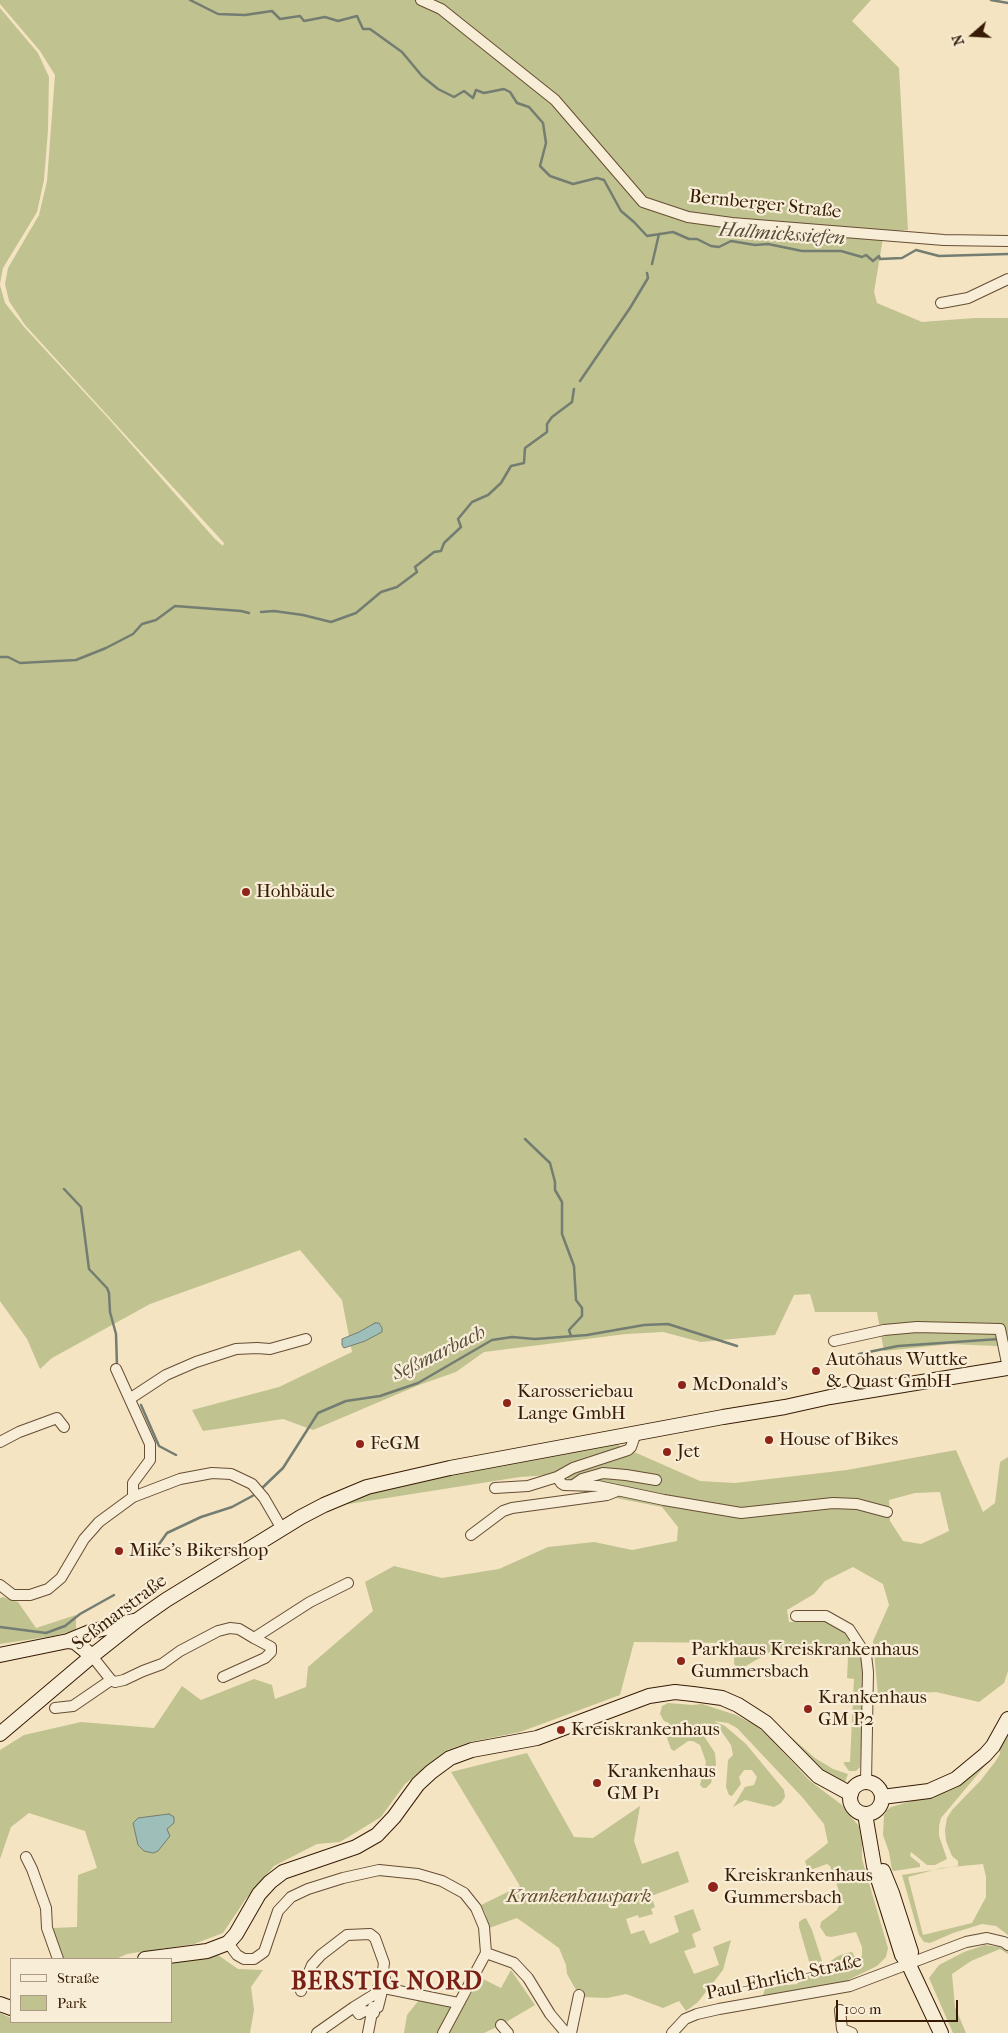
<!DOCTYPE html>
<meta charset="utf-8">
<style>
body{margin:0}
#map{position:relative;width:1008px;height:2033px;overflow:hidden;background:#f4e4c2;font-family:"IM FELL French Canon",serif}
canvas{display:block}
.legend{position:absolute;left:10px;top:1958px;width:162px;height:65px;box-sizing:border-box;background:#f8edd7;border:1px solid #ab9983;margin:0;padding:6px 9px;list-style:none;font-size:15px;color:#371b04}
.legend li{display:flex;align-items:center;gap:10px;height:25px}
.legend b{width:25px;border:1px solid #ab9983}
.north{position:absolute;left:948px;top:10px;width:50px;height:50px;-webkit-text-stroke:4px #f8edd7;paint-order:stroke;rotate:251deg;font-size:14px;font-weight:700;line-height:20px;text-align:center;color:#371b04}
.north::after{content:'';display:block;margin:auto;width:18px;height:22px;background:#371b04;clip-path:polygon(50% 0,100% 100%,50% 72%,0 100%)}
.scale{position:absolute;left:836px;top:2000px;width:122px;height:22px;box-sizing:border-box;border:2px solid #371b04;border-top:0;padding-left:6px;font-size:15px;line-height:18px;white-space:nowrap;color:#371b04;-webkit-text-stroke:4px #f8edd7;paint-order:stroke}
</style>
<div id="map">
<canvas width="1008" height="2033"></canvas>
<ul class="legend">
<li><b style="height:6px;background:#f8edd7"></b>Straße</li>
<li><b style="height:14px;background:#c0c290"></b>Park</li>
</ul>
<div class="north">N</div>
<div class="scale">100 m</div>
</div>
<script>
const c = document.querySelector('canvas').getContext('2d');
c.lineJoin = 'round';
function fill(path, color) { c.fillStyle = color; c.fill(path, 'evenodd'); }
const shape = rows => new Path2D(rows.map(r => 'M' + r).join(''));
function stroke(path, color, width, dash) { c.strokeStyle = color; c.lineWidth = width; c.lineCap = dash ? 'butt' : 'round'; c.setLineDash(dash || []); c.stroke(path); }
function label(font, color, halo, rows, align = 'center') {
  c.font = font + ' "IM FELL French Canon",serif'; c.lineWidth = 4.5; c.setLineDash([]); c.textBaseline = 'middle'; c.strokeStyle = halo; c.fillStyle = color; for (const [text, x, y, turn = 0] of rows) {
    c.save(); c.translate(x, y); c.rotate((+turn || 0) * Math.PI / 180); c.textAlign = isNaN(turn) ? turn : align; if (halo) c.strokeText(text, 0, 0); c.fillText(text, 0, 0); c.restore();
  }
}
const green = shape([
 [0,0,871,0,852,21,899,68,908,230,884,232,874,292,877,303,922,322,974,318,1008,318,1008,1343,996,1346,951,1344,884,1351,877,1312,815,1312,810,1294,794,1295,775,1335,701,1342,663,1332,626,1334,484,1352,456,1372,419,1385,313,1430,283,1419,203,1431,192,1410,279,1387,352,1352,342,1300,300,1250,150,1304,52,1358,40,1369,27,1339,0,1301,0,285,5,303,25,328,108,418,215,539,223,546,224,543,25,325,9,301,5,284,8,268,39,215,47,181,55,75,40,51,0,4],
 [0,8,38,53,49,77,48,130,44,180,37,212,3,268,0,284],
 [616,1444,700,1481,735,1483,847,1470,956,1450,983,1512,995,1503,1000,1462,1008,1457,1008,1671,1004,1683,979,1702,936,1692,878,1695,873,1641,889,1605,883,1584,853,1567,825,1581,814,1594,787,1610,789,1622,831,1622,851,1636,865,1665,860,1767,856,1771,849,1771,844,1764,844,1762,850,1762,854,1679,847,1678,848,1658,838,1649,816,1645,791,1646,768,1653,739,1670,734,1664,735,1643,634,1642,620,1695,520,1732,470,1742,447,1750,405,1784,381,1817,340,1842,317,1844,274,1866,245,1900,223,1933,194,1944,127,1954,116,1959,65,1959,61,1956,53,1928,77,1927,78,1875,97,1868,85,1831,29,1813,11,1827,0,1859,0,1750,24,1735,81,1722,154,1728,182,1686,201,1700,254,1679,272,1685,275,1699,306,1687,308,1667,373,1611,365,1582,394,1566,442,1578,499,1569,548,1547,594,1542,632,1550,677,1541,678,1527,662,1507,575,1490,565,1474,520,1477,342,1505,379,1489],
 [940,1492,949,1531,921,1544,903,1541,890,1521,889,1500,915,1493],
 [3,1597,18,1602,36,1628,76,1615,76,1630,53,1636,0,1644,0,1598],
 [668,1703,693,1705,702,1704,736,1715,755,1725,766,1734,810,1781,842,1805,849,1815,859,1826,862,1841,862,1859,888,1948,886,1957,877,1966,846,1981,766,1999,763,1995,765,1989,781,1982,788,1985,797,1984,811,1968,799,1927,799,1922,803,1919,806,1918,812,1930,823,1964,825,1965,838,1956,847,1953,852,1952,856,1959,859,1959,862,1956,862,1947,856,1932,831,1937,826,1936,820,1927,821,1922,837,1910,842,1899,830,1866,827,1864,813,1869,807,1867,805,1861,828,1843,824,1824,803,1798,737,1728,728,1723,714,1721,725,1726,746,1744,784,1790,785,1797,781,1803,774,1807,745,1800,733,1807,745,1787,754,1785,757,1777,752,1770,744,1770,739,1777,741,1784,732,1796,729,1795,726,1787,728,1760,733,1755,731,1745,719,1728,704,1723,702,1733,715,1753,716,1765,711,1783,706,1788,703,1788,700,1785,706,1762,700,1745,693,1741,688,1741,674,1751,671,1749,666,1735,669,1723,664,1721,660,1714,662,1706],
 [776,1724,815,1758,833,1769,848,1774,845,1782,819,1769],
 [1008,1730,1008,1935,996,1926,982,1924,953,1933,930,1943,924,1942,919,1935,902,1875,958,1866,958,1861,952,1856,946,1841,945,1830,947,1818,952,1810,981,1780,995,1762,1000,1754,999,1746],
 [983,1864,986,1877,986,1897,972,1923,923,1935,908,1877,941,1868],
 [527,1753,574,1837,593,1838,640,1806,634,1841,642,1864,678,1851,689,1882,651,1896,655,1907,651,1909,653,1914,639,1918,638,1915,626,1919,631,1934,644,1930,650,1944,679,1932,674,1916,693,1909,701,1930,692,1934,696,1947,684,1951,694,1974,719,1965,713,1947,731,1940,723,1970,698,2002,686,2011,679,2001,663,2008,626,1994,607,1998,580,1997,567,1974,566,1965,559,1948,517,1918,489,1928,486,1915,481,1905,520,1886,451,1772],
 [994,1755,941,1818,939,1826,939,1836,947,1859,935,1865,927,1865,911,1852,910,1856,920,1864,920,1867,894,1871,892,1870,889,1852,883,1835,884,1815,887,1810,891,1807,936,1794],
 [985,1945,1005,1948,1008,1950,1008,1954,1000,1949,971,1961,952,1974,955,2007,966,2033,953,2033,929,1978,939,1965,964,1952],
 [218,1955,238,1969,263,1970,251,1987,254,2010,250,2033,0,2033,0,2013,11,2018,11,2022,23,2023,171,2022,171,1963],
 [511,1970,535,2005,501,2025,484,2033,404,2033,407,2015,419,2000,463,2007,481,1978,501,1988]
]);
const water = shape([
 [375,1323,379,1323,382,1328,382,1332,365,1341,344,1348,342,1345,342,1339,359,1332,375,1323],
 [169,1814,174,1817,174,1823,167,1829,170,1836,158,1851,153,1853,144,1851,138,1845,133,1823,138,1818,169,1814]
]);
const stream = shape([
 [190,0,218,14,245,15,272,11,280,19,300,16,304,21,325,17,338,21,357,16,363,29,370,29,402,52,422,76,438,89,454,97,464,91,473,98,476,90,484,93,504,89,510,92,517,103,529,107,543,123,546,143,540,166,550,176,573,184,597,178,604,180,621,211,634,222,647,236,673,232,689,239,697,239,711,246,719,247,731,241,755,245,768,244,802,251,841,251,862,257,866,255,873,261,879,256,880,259,902,258,916,250,939,256,1008,254],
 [991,0,1008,3],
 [652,264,659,234],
 [580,381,630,308,648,278,647,273],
 [261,612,274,611,303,615,331,622,356,613,381,592,397,587,417,572,415,567,434,552,441,551,444,543,461,527,458,519,472,502,488,495,501,483,511,466,524,463,525,448,547,432,547,424,552,417,572,402,574,389],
 [0,657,8,657,20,663,76,660,106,648,133,634,142,624,156,620,175,606,241,611,249,613],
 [525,1139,550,1163,555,1182,555,1190,562,1202,562,1234,574,1266,576,1300,582,1308,582,1316,569,1330,571,1336],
 [64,1189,81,1207,89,1269,107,1288,109,1293,110,1312,116,1334,117,1366],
 [859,1354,898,1346,999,1339],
 [141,1405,159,1446,176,1455],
 [260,1490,283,1468,318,1413,346,1401,380,1396,418,1383,492,1340,512,1337,535,1339,587,1335,644,1325,668,1324,737,1346],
 [152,1554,167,1533,201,1517,232,1507,256,1494],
 [0,1627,46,1633,65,1626,80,1614,114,1595]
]);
const street = shape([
 [421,0,441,9,555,100,643,202,688,217,732,223,944,240,1008,241],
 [941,303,968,298,1008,279],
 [834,1341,884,1330,917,1327,1000,1329,1008,1368],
 [116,1369,150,1444,150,1460,133,1483,133,1497],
 [131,1398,166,1375,196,1362,236,1349,257,1348,270,1349,306,1339],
 [0,1442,19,1432,57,1418,64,1427],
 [557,1477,561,1483,564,1485,598,1486,664,1500,741,1513,833,1503,857,1504,887,1512],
 [575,1484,582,1479,603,1473,626,1475,656,1480],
 [495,1488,528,1486,557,1477,573,1468,628,1450,631,1447,636,1433],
 [471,1535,503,1511,512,1508,607,1495,617,1491],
 [0,1585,13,1595,30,1595,48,1589,61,1578,84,1539,99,1522,133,1497,180,1479,212,1473,231,1474,252,1484,264,1498,282,1529],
 [796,1616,826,1616,849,1629,866,1655,868,1672,866,1782],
 [223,1677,265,1658,271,1652,271,1647,254,1638],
 [111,1680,115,1682,124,1680,143,1671,162,1664,180,1651,218,1631,230,1628,239,1629,254,1638,310,1602,348,1583],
 [55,1708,73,1706,111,1680,92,1656],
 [26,1857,32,1869,46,1908,47,1928,58,1959],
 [228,1943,237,1955,244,1959,254,1959,264,1952,278,1911,291,1897,308,1889,343,1878,379,1870,418,1874,442,1881,464,1893,476,1908,484,1927,486,1953,443,2033],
 [486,1953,514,1963,528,1978,550,2014,566,2033],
 [379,1987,458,2003],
 [301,1991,312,1965,321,1955,347,1935,370,1934,375,1938,384,1963,382,1978,385,1979,378,2007,375,2007,374,2013,372,2012],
 [354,2007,375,1994,379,1986],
 [840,2010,842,2029,852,2033],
 [501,2025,508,2033],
 [317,2033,354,2007,359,2014,364,2011,372,2012],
 [368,2033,373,2007],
 [571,2033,579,1995],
 [672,2033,685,2019,697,2014,719,2009,850,1986,966,1942,987,1938,1004,1942,1008,1945]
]);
const secondary = shape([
 [68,1641,90,1632,133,1621],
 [0,1655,68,1641,75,1642,92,1656],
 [0,1734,92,1656,136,1621,166,1600,301,1517,324,1505,367,1487,450,1468,723,1417,785,1407,830,1397,1008,1368],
 '850 1798a16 16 0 1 1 32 0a16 16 0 1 1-32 0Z',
 [882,1797,929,1791,956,1779,985,1755,993,1746,1008,1719],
 [865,1814,874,1866,902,1955,909,1965,941,2033],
 [883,1871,892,1893,911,1952,909,1965],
 [145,1959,207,1951,228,1943,236,1934,259,1894,270,1882,283,1872,356,1847,377,1835,394,1817,418,1784,431,1772,450,1758,472,1750,537,1738,649,1696,675,1692,693,1694,722,1698,738,1705,766,1723,818,1776,851,1794],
 [0,2004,11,2008]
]);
const markers = [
 [246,892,5,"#8f2418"],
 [816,1371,5,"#8f2418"],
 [682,1385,5,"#8f2418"],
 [507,1403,5,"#8f2418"],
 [769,1440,5,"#8f2418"],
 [360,1444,5,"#8f2418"],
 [667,1452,5,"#8f2418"],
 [119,1551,5,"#8f2418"],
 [681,1661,5,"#8f2418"],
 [808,1709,5,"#8f2418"],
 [561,1730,5,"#8f2418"],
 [597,1783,5,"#8f2418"],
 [713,1887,6,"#8f2418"]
];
const streetNames = [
 ["Bernberger Straße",765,205,6],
 ["Seßmarstraße",120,1613,-37],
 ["Paul-Ehrlich-Straße",784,1978,-12]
];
const poiNames = [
 ["Hohbäule",256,892],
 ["Autohaus Wuttke",826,1360],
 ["& Quast GmbH",826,1382],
 ["McDonald's",692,1385],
 ["Karosseriebau",517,1392],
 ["Lange GmbH",517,1414],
 ["House of Bikes",779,1440],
 ["FeGM",370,1444],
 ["Jet",677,1452],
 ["Mike's Bikershop",129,1551],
 ["Parkhaus Kreiskrankenhaus",691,1650],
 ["Gummersbach",691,1672],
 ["Krankenhaus",818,1698],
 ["GM P2",818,1720],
 ["Kreiskrankenhaus",571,1730],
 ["Krankenhaus",607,1772],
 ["GM P1",607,1794],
 ["Kreiskrankenhaus",724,1876],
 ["Gummersbach",724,1898]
];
const parkNames = [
 ["Krankenhauspark",579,1897]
];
const waterNames = [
 ["Hallmickssiefen",782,235,4],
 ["Seßmarbach",439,1354,-26]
];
const districtNames = [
 ["BERSTIG NORD",387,1983]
];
fill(green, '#c0c290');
fill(water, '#9dbeb9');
stroke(water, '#747d71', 1);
stroke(stream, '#747d71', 2.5);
stroke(street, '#664d34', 12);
stroke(secondary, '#371b04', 16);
stroke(street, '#f8edd7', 10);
stroke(secondary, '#f8edd7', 14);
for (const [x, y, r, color] of markers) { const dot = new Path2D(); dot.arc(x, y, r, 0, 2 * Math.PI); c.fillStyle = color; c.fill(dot); stroke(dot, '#f8edd7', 2); }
label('19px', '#371b04', '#f8edd7', streetNames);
label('19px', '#371b04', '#f8edd7', poiNames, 'left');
label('italic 19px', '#604d2e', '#f8edd7', parkNames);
label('italic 20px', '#564c3a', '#f8edd7', waterNames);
c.letterSpacing = '1px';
label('bold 24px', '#7a1f14', '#f8edd7', districtNames);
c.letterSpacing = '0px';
</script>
